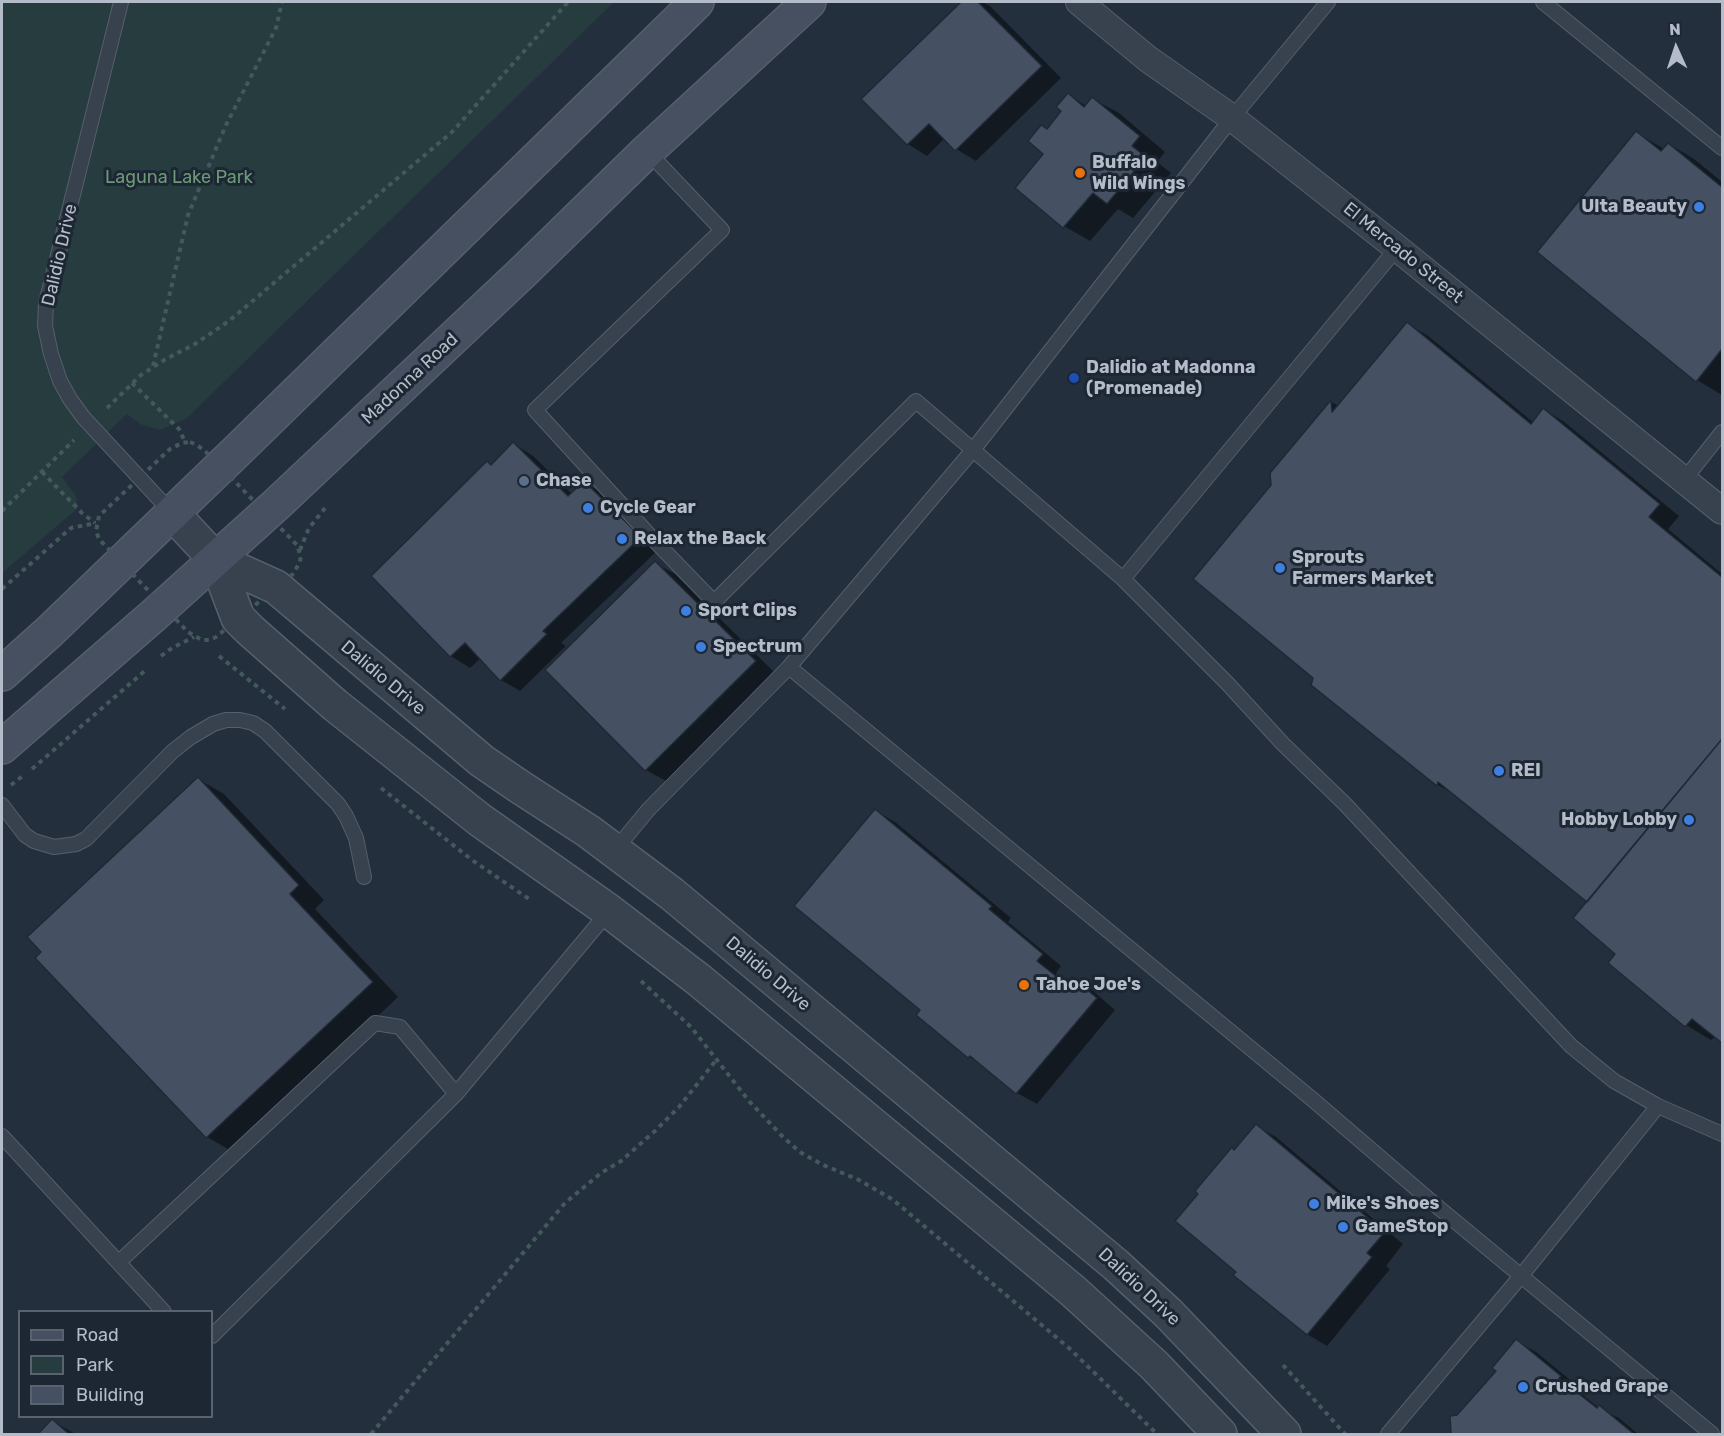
<!DOCTYPE html>
<style>
body{margin:0}
#map{position:relative;width:1724px;height:1436px;overflow:hidden;background:#242f3e;font-family:Rubik,sans-serif}
canvas{display:block}
.frame{position:absolute;inset:0;border:3px solid #b4bcc9;pointer-events:none}
.legend{position:absolute;left:18px;top:1310px;width:195px;height:108px;box-sizing:border-box;background:#1d2633;border:2px solid #59626f;margin:0;padding:8px 10px;list-style:none;font-size:18px;color:#b4bcc9}
.legend li{display:flex;align-items:center;gap:12px;height:30px}
.legend b{width:30px;border:2px solid #59626f}
.north{position:absolute;left:1646px;top:18px;width:60px;height:60px;-webkit-text-stroke:4px #1d2633;paint-order:stroke;rotate:357deg;font-size:16px;font-weight:700;line-height:24px;text-align:center;color:#b4bcc9}
.north::after{content:'';display:block;margin:auto;width:21px;height:27px;background:#b4bcc9;clip-path:polygon(50% 0,100% 100%,50% 72%,0 100%)}
</style>
<div id="map">
<canvas width="1724" height="1436"></canvas>
<div class="frame"></div>
<ul class="legend">
<li><b style="height:8px;background:#465061"></b>Road</li>
<li><b style="height:16px;background:#263c3f"></b>Park</li>
<li><b style="height:16px;background:#455162"></b>Building</li>
</ul>
<div class="north">N</div>
</div>
<script>
const c = document.querySelector('canvas').getContext('2d');
c.lineJoin = 'round';
function fill(path, color) { c.fillStyle = color; c.fill(path, 'evenodd'); }
const shape = rows => new Path2D(rows.map(r => 'M' + r).join(''));
function stroke(path, color, width, dash) { c.strokeStyle = color; c.lineWidth = width; c.lineCap = dash ? 'butt' : 'round'; c.setLineDash(dash || []); c.stroke(path); }
function label(font, color, halo, rows, align = 'center') {
  c.font = font + ' Rubik,sans-serif'; c.lineWidth = 6; c.setLineDash([]); c.textBaseline = 'middle'; c.strokeStyle = halo; c.fillStyle = color; for (const [text, x, y, turn = 0] of rows) {
    c.save(); c.translate(x, y); c.rotate((+turn || 0) * Math.PI / 180); c.textAlign = isNaN(turn) ? turn : align; if (halo) c.strokeText(text, 0, 0); c.fillText(text, 0, 0); c.restore();
  }
}
const green = shape([
 [2,2,614,2,186,419,160,430,140,424,127,414,62,477,76,496,78,508,2,573]
]);
const shadow = shape([
 [963,2,982,2,990,6,1061,78,976,161,956,149,945,138,927,156,908,144,863,99],
 [1068,95,1087,106,1093,99,1119,113,1165,152,1157,162,1171,173,1133,218,1118,209,1090,241,1064,226,1045,154,1048,131,1064,111],
 [1637,133,1664,149,1669,144,1694,159,1722,182,1722,395,1697,380],
 [1407,324,1427,335,1534,423,1544,410,1563,421,1679,516,1668,529,1722,574,1722,1041,1716,1036,1711,1040,1686,1025,1617,954,1589,901,1457,796,1438,785,1313,684,1314,677,1273,486,1331,402,1339,406],
 [514,444,533,456,572,494,584,482,604,494,659,549,561,643,566,646,520,691,501,680,481,658,470,668,451,656,492,466],
 [655,563,675,574,775,673,666,781,646,770],
 [198,779,224,794,324,900,315,909,398,997,233,1152,207,1137,37,958],
 [876,811,895,822,1011,918,1008,922,1061,966,1056,973,1068,983,1072,979,1092,990,1115,1010,1037,1104,1017,1093,985,1066,969,1057,923,1010],
 [1256,1126,1276,1137,1403,1244,1386,1266,1390,1269,1327,1346,1307,1334,1239,1272,1235,1151],
 [1516,1341,1536,1352,1580,1388,1578,1391,1599,1408,1619,1418,1638,1434,1453,1434,1451,1417,1458,1416,1498,1371],
 [52,1421,72,1432,75,1434,40,1434]
]);
const building = shape([
 [961,2,978,2,1042,66,955,151,929,124,907,145,861,99,961,2],
 [1068,93,1084,107,1092,97,1140,136,1132,146,1146,157,1107,204,1093,193,1063,228,1015,188,1043,154,1028,141,1041,125,1047,129,1061,111,1056,107,1068,93],
 [1636,131,1661,151,1668,143,1722,187,1722,349,1696,382,1537,252,1636,131],
 [1407,322,1531,424,1543,408,1660,504,1649,517,1722,577,1722,739,1587,902,1438,782,1437,786,1311,685,1313,678,1193,579,1271,485,1270,473,1331,400,1332,412,1407,322],
 [513,442,568,496,584,481,641,537,543,631,547,634,500,681,465,643,450,657,371,576,487,461,491,465,513,442],
 [655,561,756,661,645,771,545,670,655,561],
 [1722,739,1722,1043,1692,1019,1685,1027,1608,963,1615,954,1573,918,1722,739],
 [198,777,299,885,290,894,373,982,206,1138,35,958,41,952,27,937,198,777],
 [875,809,992,906,989,909,1043,954,1037,961,1066,984,1072,977,1097,998,1016,1094,970,1056,968,1058,916,1015,920,1010,794,906,875,809],
 [1256,1124,1385,1232,1367,1253,1372,1257,1307,1335,1233,1275,1236,1272,1175,1221,1198,1194,1195,1191,1232,1147,1234,1150,1256,1124],
 [1516,1339,1561,1376,1559,1378,1597,1408,1599,1405,1634,1434,1451,1434,1450,1416,1457,1415,1496,1371,1492,1368,1516,1339],
 [52,1419,69,1434,38,1434,52,1419]
]);
const path = shape([
 [153,366,188,215,226,125,276,28,282,2],
 [132,383,179,429,185,442],
 [107,408,141,375,166,359,195,344,229,321,452,132,568,2],
 [190,442,197,445,205,451,297,545,301,557,299,564,292,575,216,637,209,640,202,640,188,632,99,539,96,531,99,516,170,449,182,443,190,442],
 [42,472,82,513,95,523],
 [2,511,74,440],
 [300,550,309,528,325,508],
 [2,589,71,528,96,523],
 [161,656,172,648,194,637],
 [219,656,285,709],
 [32,769,147,669],
 [11,785,24,775],
 [381,788,472,860,529,899],
 [641,981,691,1027,749,1101,782,1136,800,1152,821,1164,859,1180,892,1199,1069,1348,1157,1434],
 [1283,1365,1345,1434],
 [371,1434,565,1203,601,1173,621,1161,655,1131,679,1107,717,1059]
]);
const service = shape([
 [121,2,46,303,45,326,51,354,60,381,70,399,83,417,172,513],
 [1543,2,1722,148],
 [647,151,722,230,535,410,651,537,714,602,916,401,1123,579,1227,683,1283,744,1345,804,1571,1046,1614,1081,1658,1106,1722,1134],
 [1684,480,1722,432],
 [1123,579,1397,248],
 [789,667,1312,1099,1439,1208,1712,1434],
 [2,805,25,835,34,841,54,847,76,844,86,839,173,751,191,737,213,724,226,720,240,720,253,723,265,731,338,804,346,816,356,838,364,877],
 [615,850,648,810,789,667,973,450,1232,118,1328,2],
 [2,1136,164,1312],
 [119,1262,375,1023,400,1027,456,1094],
 [212,1336,456,1094,609,911],
 [1388,1434,1521,1276,1658,1106]
]);
const minor = shape([
 [1079,2,1148,59,1232,118,1397,248,1722,511]
]);
const tertiary = shape([
 [172,513,216,560,238,618,250,630,335,705,480,820,609,911,699,980,1073,1291,1154,1365,1220,1434],
 [216,560,276,587,482,761,520,787,588,831,672,894,1116,1265,1168,1313,1284,1434]
]);
const secondary = shape([
 [2,674,49,632,239,449,697,2],
 [2,747,154,615,278,503,524,271,647,151,809,2]
]);
const markers = [
 [1080,173,6,"#e8710a"],
 [1699,207,6,"#3f7fe0"],
 [1074,378,6,"#1a4fb4"],
 [524,481,6,"#5c6f8a"],
 [588,508,6,"#3f7fe0"],
 [622,539,6,"#3f7fe0"],
 [1280,568,6,"#3f7fe0"],
 [686,611,6,"#3f7fe0"],
 [701,647,6,"#3f7fe0"],
 [1499,771,6,"#3f7fe0"],
 [1689,820,6,"#3f7fe0"],
 [1024,985,6,"#e8710a"],
 [1314,1204,6,"#3f7fe0"],
 [1343,1227,6,"#3f7fe0"],
 [1523,1387,6,"#3f7fe0"]
];
const poiNames = [
 ["Buffalo",1092,163],
 ["Wild Wings",1092,184],
 ["Ulta Beauty",1687,207,"right"],
 ["Dalidio at Madonna",1086,368],
 ["(Promenade)",1086,389],
 ["Chase",536,481],
 ["Cycle Gear",600,508],
 ["Relax the Back",634,539],
 ["Sprouts",1292,558],
 ["Farmers Market",1292,579],
 ["Sport Clips",698,611],
 ["Spectrum",713,647],
 ["REI",1511,771],
 ["Hobby Lobby",1677,820,"right"],
 ["Tahoe Joe's",1036,985],
 ["Mike's Shoes",1326,1204],
 ["GameStop",1355,1227],
 ["Crushed Grape",1535,1387]
];
const parkNames = [
 ["Laguna Lake Park",179,178]
];
const streetNames = [
 ["El Mercado Street",1403,253,39],
 ["Dalidio Drive",60,255,-77],
 ["Madonna Road",410,379,-43],
 ["Dalidio Drive",383,678,40],
 ["Dalidio Drive",768,974,40],
 ["Dalidio Drive",1139,1287,43]
];
fill(green, '#263c3f');
fill(shadow, '#0007');
fill(building, '#455162');
stroke(building, '#1f2835', 1.5);
stroke(service, '#565f6c', 16);
stroke(minor, '#565f6c', 28);
stroke(tertiary, '#565f6c', 36);
stroke(secondary, '#565f6c', 36);
stroke(path, '#44595c', 4, [4.5, 4.5]);
stroke(service, '#38414e', 14);
stroke(minor, '#38414e', 26);
stroke(tertiary, '#38414e', 33);
stroke(secondary, '#465061', 33);
for (const [x, y, r, color] of markers) { const dot = new Path2D(); dot.arc(x, y, r, 0, 2 * Math.PI); c.fillStyle = color; c.fill(dot); stroke(dot, '#1d2633', 2); }
label('bold 18px', '#b4bcc9', '#1d2633', poiNames, 'left');
label('18px', '#6b9a76', '#1d2633', parkNames);
label('18px', '#b4bcc9', '#1d2633', streetNames);
</script>
